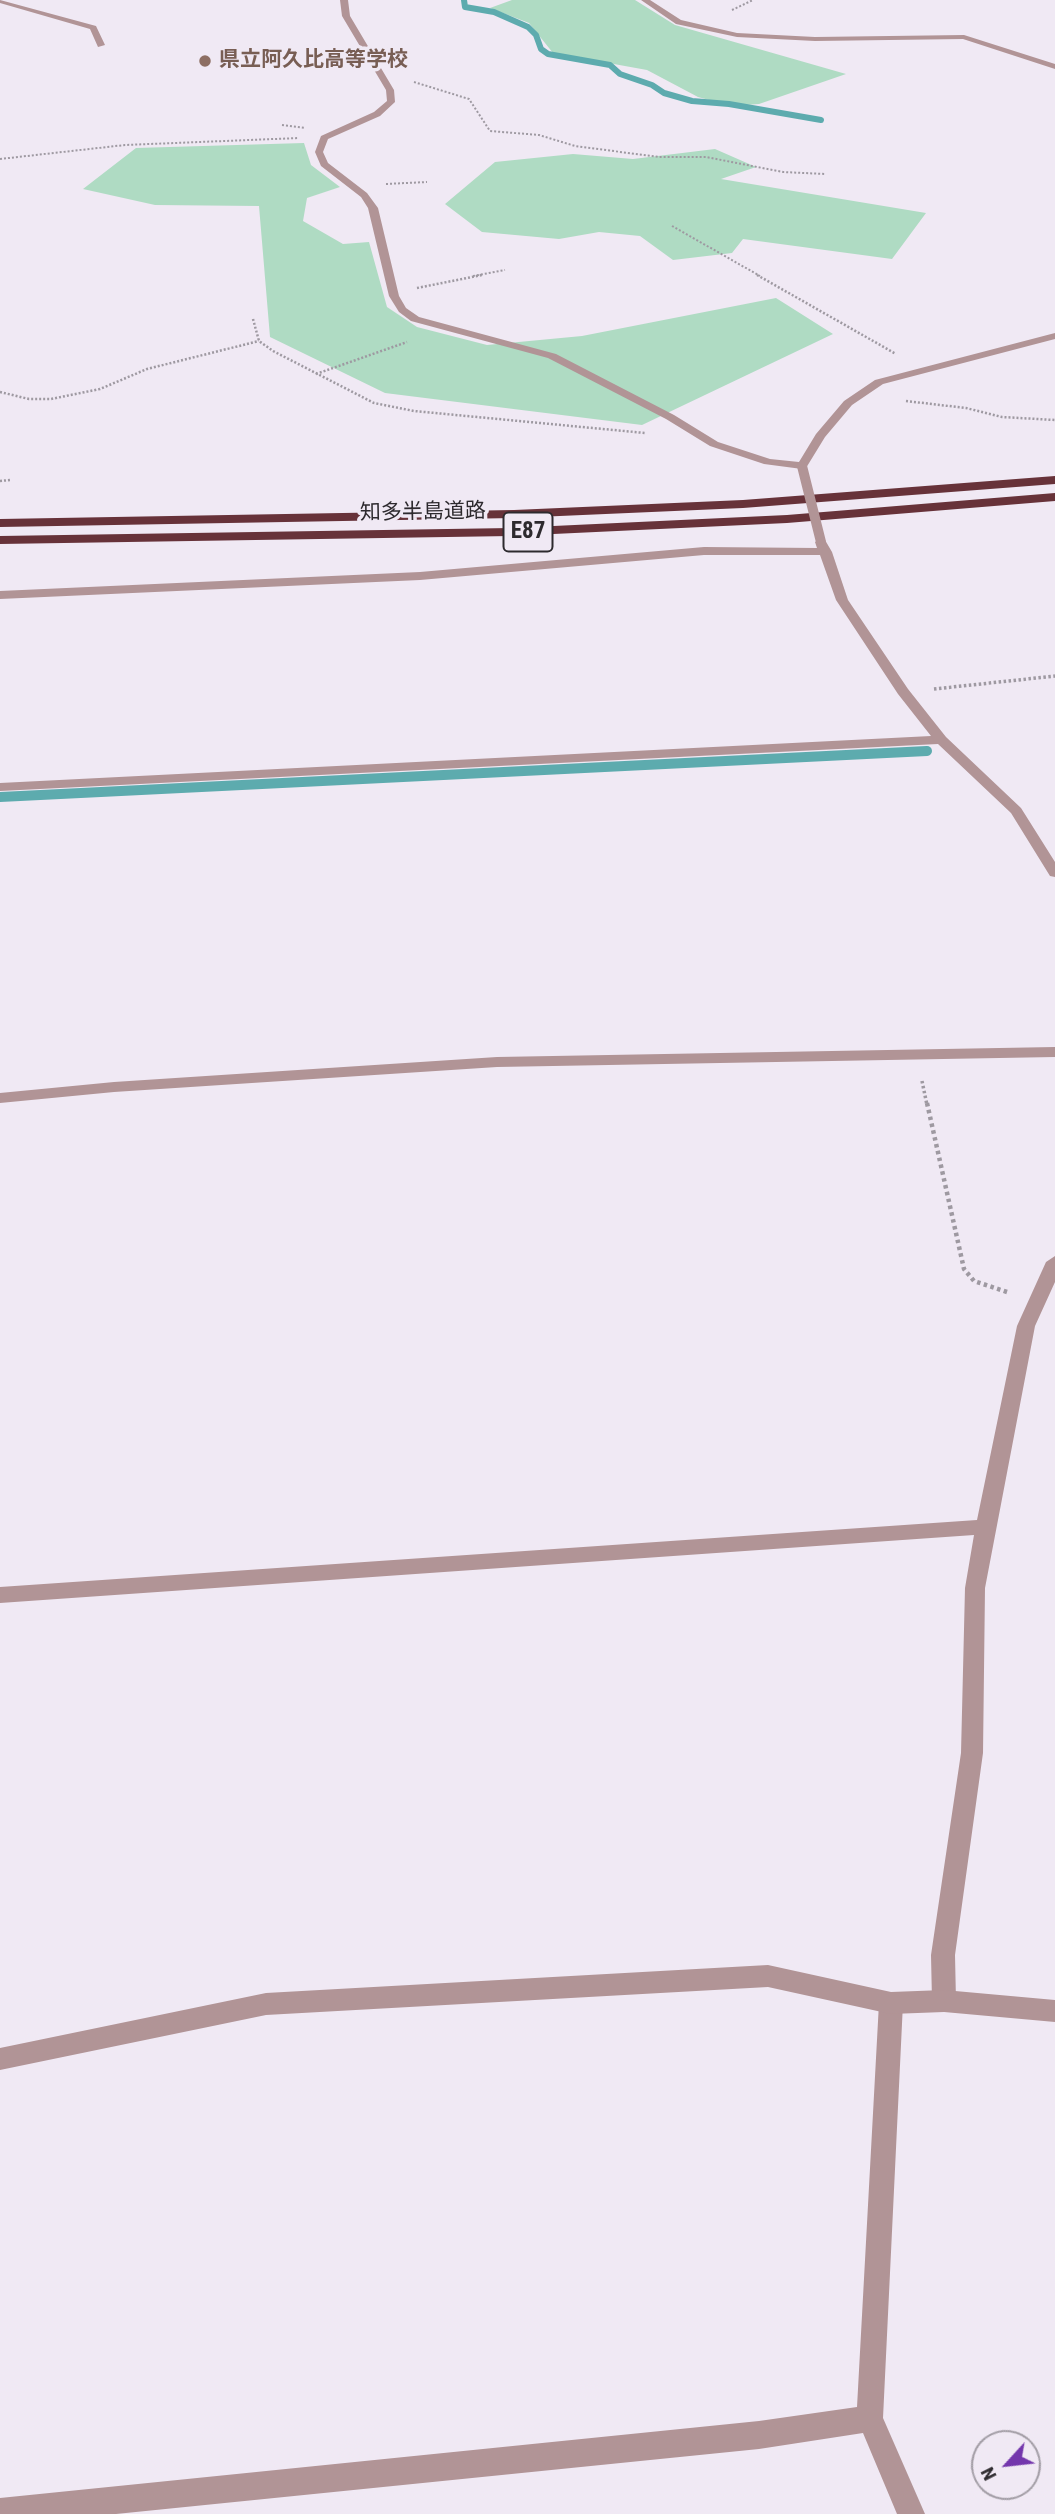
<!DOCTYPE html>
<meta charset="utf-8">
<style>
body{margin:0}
#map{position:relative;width:1055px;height:2514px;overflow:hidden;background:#f0e9f4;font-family:"Roboto Condensed",sans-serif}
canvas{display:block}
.north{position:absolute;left:971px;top:2430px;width:70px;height:70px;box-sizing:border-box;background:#f0e9f4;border:2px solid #a29da5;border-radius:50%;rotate:243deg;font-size:19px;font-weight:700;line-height:28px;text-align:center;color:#2d2a2e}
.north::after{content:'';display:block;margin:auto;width:24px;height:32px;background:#7336ac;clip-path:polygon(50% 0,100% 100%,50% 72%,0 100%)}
</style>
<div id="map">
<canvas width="1055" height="2514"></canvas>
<div class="north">N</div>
</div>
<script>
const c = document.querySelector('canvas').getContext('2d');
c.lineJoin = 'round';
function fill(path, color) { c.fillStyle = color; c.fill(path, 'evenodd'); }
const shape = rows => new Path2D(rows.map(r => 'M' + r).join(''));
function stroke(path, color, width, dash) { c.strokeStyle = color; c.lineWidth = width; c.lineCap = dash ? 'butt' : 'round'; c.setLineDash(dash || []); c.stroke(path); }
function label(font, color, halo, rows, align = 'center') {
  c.font = font + ' "Roboto Condensed","Noto Sans JP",sans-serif'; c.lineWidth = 7; c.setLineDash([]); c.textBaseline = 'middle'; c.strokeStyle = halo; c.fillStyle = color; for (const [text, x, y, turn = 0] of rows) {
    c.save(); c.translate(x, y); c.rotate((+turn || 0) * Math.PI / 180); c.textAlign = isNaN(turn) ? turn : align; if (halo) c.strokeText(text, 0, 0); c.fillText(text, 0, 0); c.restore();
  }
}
const green = shape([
 [512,0,635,0,675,25,846,74,759,104,731,106,698,97,647,70,553,53,529,23,490,8],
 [304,143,311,165,340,187,307,198,303,221,343,244,369,242,387,307,417,327,487,345,582,336,776,298,833,334,642,425,385,393,270,337,259,206,155,205,83,189,136,148],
 [715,149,756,167,721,179,926,213,892,259,743,239,732,253,673,260,640,236,599,232,559,239,482,232,445,204,495,162,573,154,633,159]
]);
const streamFar1 = shape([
 [464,0,465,7,494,12,528,27,536,35,541,49,548,54,610,65,620,74,652,85,664,93,692,101,729,104,821,120]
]);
const stream = shape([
 [0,797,927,751]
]);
const pathFar3 = shape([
 [732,10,753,0],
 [414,82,469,99,490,131,539,135,575,146,659,157,706,157,783,172,825,174],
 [282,125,305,128],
 [0,159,125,145,299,138],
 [386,184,427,182],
 [672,226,760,276],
 [473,276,505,270]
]);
const pathFar2 = shape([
 [757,275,896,354],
 [417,288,482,275],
 [253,319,259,341,273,351,374,403,414,411,645,433],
 [316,374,407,342],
 [0,392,29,399,51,399,100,389,147,369,259,341],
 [906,401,966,408,1002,417,1055,420],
 [0,481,10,480]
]);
const pathFar1 = shape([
 [934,689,1055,676],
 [922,1081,927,1105]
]);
const path = shape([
 [927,1103,964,1269,974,1281,1010,1293]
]);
const minor = shape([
 [0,0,96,26,105,45,98,47,90,29,0,3,0,0],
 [340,0,348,0,350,16,394,90,395,102,380,116,328,139,323,152,328,163,367,193,378,208,399,296,406,308,419,317,556,354,674,415,718,442,770,459,799,462,816,434,844,401,875,380,1055,333,1055,339,883,384,852,405,825,437,806,468,802,469,764,464,710,446,666,419,548,358,411,321,399,312,389,296,368,208,361,197,321,166,315,152,321,136,374,112,387,101,386,90,342,16,340,0],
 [641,0,650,0,681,20,737,33,815,37,964,35,1055,64,1055,69,963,39,815,41,737,37,676,24,641,0],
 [821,538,825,540,832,552,848,600,908,689,946,737,1021,808,1055,862,1055,877,1050,876,1011,813,938,744,0,791,0,783,931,736,898,694,836,600,820,555,704,555,420,580,0,599,0,591,420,572,704,547,817,548,815,542,821,538],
 [1055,1047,1055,1057,497,1067,114,1092,0,1103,0,1093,114,1082,497,1057,1055,1047],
 [1055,1256,1055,1282,1035,1326,985,1588,983,1753,955,1955,956,2001,952,2009,944,2012,936,2009,932,2001,931,1955,961,1753,965,1588,974,1535,0,1603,0,1587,977,1520,1017,1326,1046,1262,1055,1256],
 [891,1992,899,1995,903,2003,883,2418,925,2514,897,2514,863,2433,759,2449,116,2514,0,2514,0,2498,759,2421,857,2407,879,2003,883,1995,891,1992]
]);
const tertiary = shape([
 [768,1965,891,1992,944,1990,1055,2000,1055,2022,944,2012,891,2014,768,1987,266,2015,0,2070,0,2048,266,1993,768,1965]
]);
const motorway = shape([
 [1055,476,1055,484,743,508,514,518,0,527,0,519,514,510,743,500,1055,476],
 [1055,493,1055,501,787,523,511,536,0,544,0,536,511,528,787,515,1055,493]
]);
const minorBridge = shape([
 [802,466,821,542]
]);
const markers = [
 [205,61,7,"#8d6e63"]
];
const farEducationnames = [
 ["県立阿久比高等学校",219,61]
];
const farStreetnames = [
 ["知多半島道路",423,513,-1]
];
const shields = [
 [528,532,49]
];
const shieldNames = [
 ["E87",528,532]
];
fill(green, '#afdbc3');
stroke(streamFar1, '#5dabae', 6);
stroke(stream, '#5dabae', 10);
stroke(pathFar3, '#9e99a1', 2, [2, 2]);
stroke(pathFar2, '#9e99a1', 2.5, [2, 2]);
stroke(pathFar1, '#9e99a1', 3.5, [2.5, 2.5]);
stroke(path, '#9e99a1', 4.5, [3.5, 3.5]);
fill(minor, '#b19496');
fill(tertiary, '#b19496');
fill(motorway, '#673239');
stroke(minorBridge, '#b19496', 10);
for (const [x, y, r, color] of markers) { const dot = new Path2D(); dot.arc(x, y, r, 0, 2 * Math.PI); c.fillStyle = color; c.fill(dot); stroke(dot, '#f0e9f4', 2.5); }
label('bold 21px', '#785e54', '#f0e9f4', farEducationnames, 'left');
label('21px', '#2d2a2e', '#f0e9f4', farStreetnames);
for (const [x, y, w] of shields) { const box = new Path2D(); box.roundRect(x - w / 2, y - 19.5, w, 39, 5); c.fillStyle = '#f0e9f4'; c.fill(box); stroke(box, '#2d2a2e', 2); }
label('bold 23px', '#2d2a2e', null, shieldNames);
</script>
